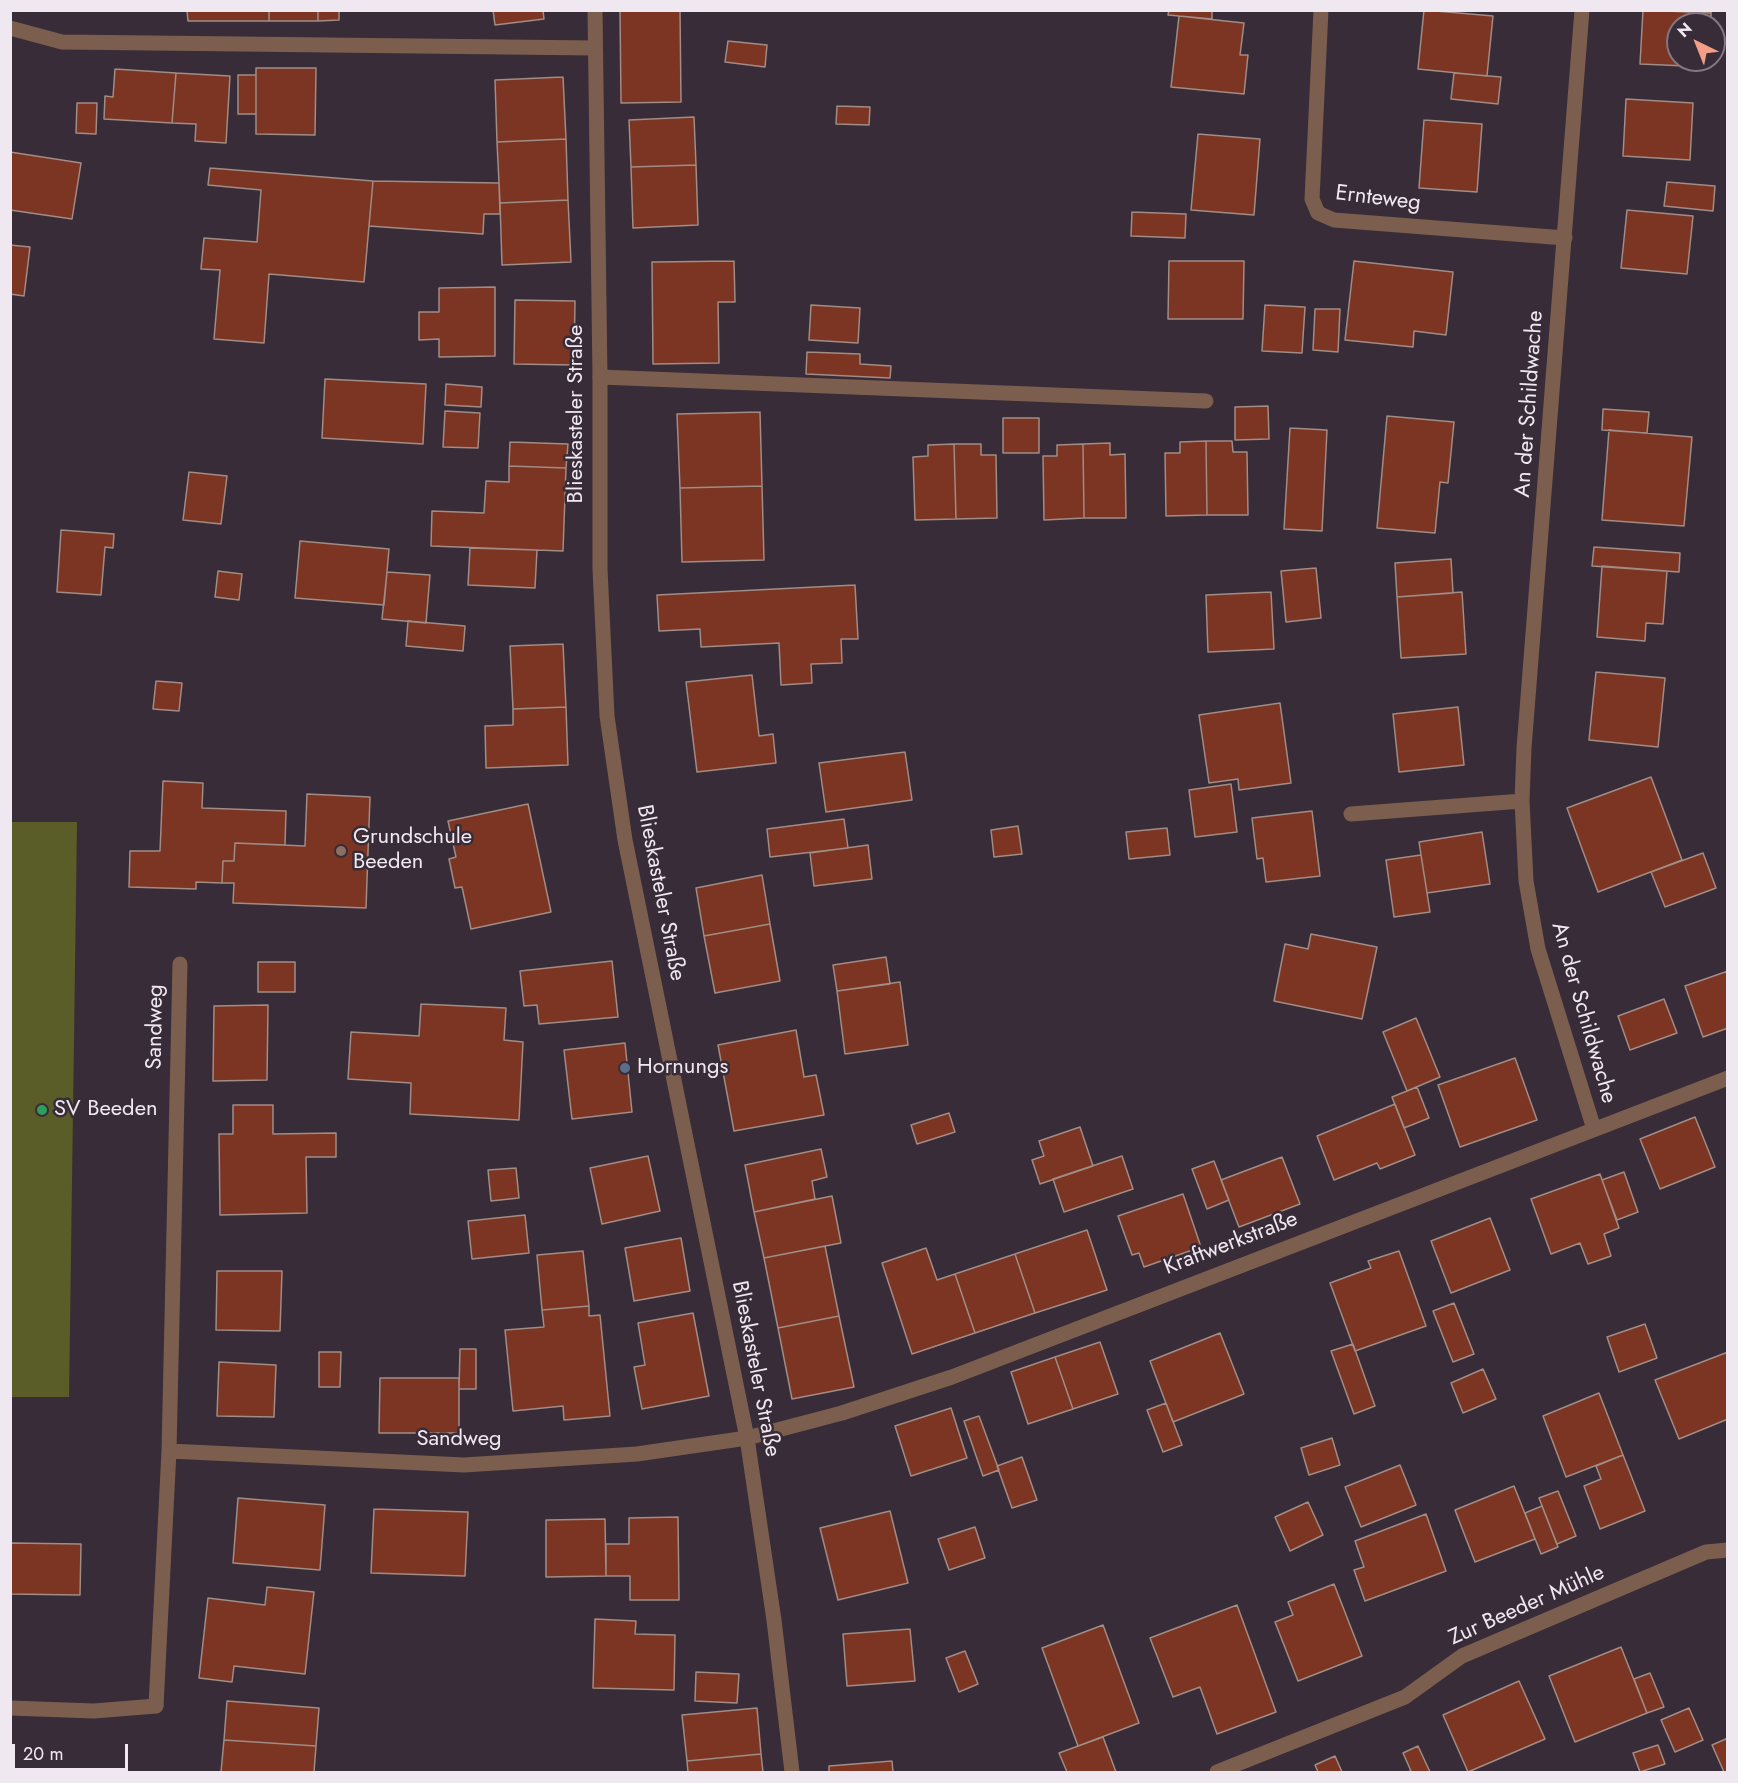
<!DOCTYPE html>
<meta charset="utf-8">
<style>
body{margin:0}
#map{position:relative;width:1738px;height:1783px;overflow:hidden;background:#382c38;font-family:Jost,sans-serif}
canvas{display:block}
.frame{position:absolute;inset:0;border:12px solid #f0e8f0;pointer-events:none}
.north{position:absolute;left:1666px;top:12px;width:60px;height:60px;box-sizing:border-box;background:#382c38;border:2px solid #827782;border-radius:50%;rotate:317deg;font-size:16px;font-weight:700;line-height:24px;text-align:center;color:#f0e8f0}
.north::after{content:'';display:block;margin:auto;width:21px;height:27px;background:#f49e87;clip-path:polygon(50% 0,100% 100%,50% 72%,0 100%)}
.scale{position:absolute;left:12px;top:1744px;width:116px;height:27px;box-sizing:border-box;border:3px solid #f0e8f0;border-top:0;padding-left:8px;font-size:18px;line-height:21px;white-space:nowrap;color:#f0e8f0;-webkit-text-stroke:4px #382c38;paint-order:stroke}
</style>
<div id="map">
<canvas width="1738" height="1783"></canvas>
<div class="frame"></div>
<div class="north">N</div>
<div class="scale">20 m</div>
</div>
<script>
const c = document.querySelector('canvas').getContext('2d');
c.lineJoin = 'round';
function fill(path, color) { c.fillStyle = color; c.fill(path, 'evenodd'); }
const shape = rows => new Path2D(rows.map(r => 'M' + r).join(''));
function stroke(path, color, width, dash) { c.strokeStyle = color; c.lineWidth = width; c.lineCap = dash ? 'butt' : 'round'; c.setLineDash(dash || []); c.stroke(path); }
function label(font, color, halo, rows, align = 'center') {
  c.font = font + ' Jost,sans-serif'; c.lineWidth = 5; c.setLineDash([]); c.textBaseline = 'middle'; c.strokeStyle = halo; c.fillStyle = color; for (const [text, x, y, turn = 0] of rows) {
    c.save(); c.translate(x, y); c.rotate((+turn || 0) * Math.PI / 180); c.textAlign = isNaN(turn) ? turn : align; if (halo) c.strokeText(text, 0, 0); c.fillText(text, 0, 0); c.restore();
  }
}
const green = shape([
 [11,822,77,822,69,1397,11,1397]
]);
const building = shape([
 [187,10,269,10,269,21,188,21,187,10],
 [269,10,318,10,318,21,269,21,269,10],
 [318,10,339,10,339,20,318,21,318,10],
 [493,10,543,10,544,19,495,25,493,10],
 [620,10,680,10,681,102,621,103,620,10],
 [1169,10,1212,10,1212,19,1168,15,1169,10],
 [1424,10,1493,16,1487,76,1418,69,1424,10],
 [1643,10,1711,13,1711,24,1678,24,1678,60,1709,60,1709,67,1640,64,1643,10],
 [1656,10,1712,10,1711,13,1656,10],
 [1179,16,1244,23,1240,55,1248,55,1244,94,1171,87,1179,16],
 [728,41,767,45,765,67,725,62,728,41],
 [256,68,316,68,315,135,256,134,256,68],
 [115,69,176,73,172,123,104,119,105,96,113,97,115,69],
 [176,73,230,76,226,143,195,141,196,124,172,123,176,73],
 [1454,73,1501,77,1498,104,1451,99,1454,73],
 [238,75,256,75,256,114,238,114,238,75],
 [563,77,566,139,497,142,495,80,563,77],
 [1626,99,1693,103,1690,160,1623,156,1626,99],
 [77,103,97,103,96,134,76,133,77,103],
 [837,106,870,107,869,125,836,124,837,106],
 [694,117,696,165,631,167,629,120,694,117],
 [1424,120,1482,124,1477,192,1419,188,1424,120],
 [1198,134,1260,139,1254,215,1191,210,1198,134],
 [566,139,568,200,500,203,497,142,566,139],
 [10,152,81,163,72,219,10,210,10,152],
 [696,165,698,225,633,228,631,167,696,165],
 [210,168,373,181,364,282,269,274,264,343,214,339,220,270,201,269,204,238,257,242,261,190,208,185,210,168],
 [373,181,499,183,500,214,484,214,483,234,369,226,373,181],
 [1667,182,1715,186,1713,211,1664,206,1667,182],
 [568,200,571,262,502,265,500,203,568,200],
 [1627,210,1693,216,1687,274,1621,268,1627,210],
 [1132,212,1186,214,1185,238,1131,236,1132,212],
 [10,245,30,247,24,296,10,294,10,245],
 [734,261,735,302,718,302,719,363,653,364,652,262,734,261],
 [1169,261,1244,261,1243,319,1168,319,1169,261],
 [1354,261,1453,272,1446,335,1414,331,1413,347,1345,340,1354,261],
 [495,287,495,356,439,357,439,339,419,340,419,312,439,312,439,288,495,287],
 [515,300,575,301,574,365,514,364,515,300],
 [811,305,860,308,858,343,809,340,811,305],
 [1265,305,1305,307,1302,353,1262,351,1265,305],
 [1315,309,1340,309,1338,352,1313,350,1315,309],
 [807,352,860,354,860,364,891,366,890,378,806,374,807,352],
 [325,379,426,384,423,444,322,438,325,379],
 [446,384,482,387,481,407,445,405,446,384],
 [1268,406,1269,439,1235,440,1235,407,1268,406],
 [1603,409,1649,412,1647,433,1602,430,1603,409],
 [445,411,480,413,478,448,443,447,445,411],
 [760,412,762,486,680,488,677,414,760,412],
 [1387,416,1454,422,1448,483,1440,482,1435,533,1377,528,1387,416],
 [1003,418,1039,418,1039,453,1003,453,1003,418],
 [1290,428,1327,430,1322,531,1284,529,1290,428],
 [1609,430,1692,437,1684,526,1602,520,1609,430],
 [1206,441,1232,441,1233,452,1247,452,1248,515,1207,515,1206,441],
 [1206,441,1207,515,1166,516,1165,453,1180,453,1180,442,1206,441],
 [510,442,568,444,566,468,509,466,510,442],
 [1110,443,1110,455,1125,454,1126,518,1084,518,1083,444,1110,443],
 [954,444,956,519,915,520,913,457,928,456,928,445,954,444],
 [954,444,981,444,981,455,996,455,997,518,956,519,954,444],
 [1083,444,1084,518,1044,520,1043,456,1057,456,1057,445,1083,444],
 [509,466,566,468,563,551,431,546,432,511,484,513,486,481,509,482,509,466],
 [189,472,227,476,221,524,183,520,189,472],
 [762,486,764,560,682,562,680,488,762,486],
 [61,530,114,534,113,548,105,547,101,595,57,592,61,530],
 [300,541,389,549,384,605,295,598,300,541],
 [1594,547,1680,553,1679,572,1592,566,1594,547],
 [470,548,537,550,535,588,468,585,470,548],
 [1451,559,1453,593,1397,597,1395,563,1451,559],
 [1602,566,1667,571,1663,624,1646,623,1645,641,1597,637,1602,566],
 [1316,568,1321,618,1286,622,1281,571,1316,568],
 [218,571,242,574,239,600,215,597,218,571],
 [387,572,430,575,426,623,382,619,387,572],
 [855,585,858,639,841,639,842,663,811,664,812,683,781,685,779,643,701,647,700,629,659,631,657,595,855,585],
 [1271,592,1274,649,1208,652,1206,595,1271,592],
 [1462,592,1466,654,1401,658,1397,597,1462,592],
 [408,621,465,626,463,651,406,646,408,621],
 [563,644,566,707,513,709,510,646,563,644],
 [1596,672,1665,678,1658,747,1589,740,1596,672],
 [752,675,759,736,773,734,776,763,697,772,686,682,752,675],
 [156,681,182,683,179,711,153,709,156,681],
 [1280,703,1291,783,1239,790,1238,779,1209,783,1199,715,1280,703],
 [566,707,568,765,486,768,485,726,513,725,513,709,566,707],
 [1458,707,1464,765,1399,772,1393,714,1458,707],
 [905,752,912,800,826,812,819,763,905,752],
 [1651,777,1682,860,1598,892,1567,808,1651,777],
 [163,781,203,783,202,808,286,811,285,845,235,843,234,861,223,861,222,883,196,882,196,889,129,887,130,851,160,851,163,781],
 [1231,784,1237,832,1195,837,1189,790,1231,784],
 [307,794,370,797,366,908,233,903,234,883,222,883,223,861,234,861,235,843,305,846,307,794],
 [528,804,551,912,471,929,462,887,455,888,449,859,456,857,448,821,528,804],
 [1312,811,1320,876,1266,882,1263,858,1257,859,1252,818,1312,811],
 [844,819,848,848,770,857,767,829,844,819],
 [1018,826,1022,854,994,857,991,830,1018,826],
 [1167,828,1170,855,1129,859,1126,832,1167,828],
 [1482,832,1490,884,1427,893,1419,842,1482,832],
 [868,845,872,879,814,886,810,853,868,845],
 [1703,853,1716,888,1665,907,1651,872,1703,853],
 [1421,855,1430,912,1394,917,1386,860,1421,855],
 [762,875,770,924,704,936,696,888,762,875],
 [770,924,780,981,715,993,704,936,770,924],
 [1311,934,1377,947,1362,1019,1274,1001,1285,944,1308,949,1311,934],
 [886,957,890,984,837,991,833,965,886,957],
 [612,961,618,1017,539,1024,537,1005,524,1006,520,971,612,961],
 [258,962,295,962,295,992,258,992,258,962],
 [1728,971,1728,1028,1703,1037,1685,986,1728,971],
 [900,982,908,1045,845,1054,837,991,900,982],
 [1664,999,1677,1033,1630,1050,1618,1016,1664,999],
 [421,1004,506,1008,504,1040,523,1042,519,1120,410,1114,411,1083,348,1079,351,1032,419,1036,421,1004],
 [268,1005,267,1080,213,1081,214,1006,268,1005],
 [1416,1018,1440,1077,1407,1091,1383,1032,1416,1018],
 [796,1030,804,1077,816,1075,824,1115,734,1131,718,1045,796,1030],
 [625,1043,632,1112,572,1119,564,1050,625,1043],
 [1515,1058,1537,1120,1460,1147,1438,1085,1515,1058],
 [1417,1087,1429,1118,1404,1128,1392,1097,1417,1087],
 [1395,1104,1415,1155,1380,1169,1377,1163,1334,1180,1317,1136,1395,1104],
 [233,1105,273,1105,273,1134,336,1133,336,1157,306,1157,307,1213,220,1215,219,1134,233,1134,233,1105],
 [949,1113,955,1132,917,1144,911,1125,949,1113],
 [1695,1117,1715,1167,1660,1189,1640,1139,1695,1117],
 [1080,1127,1093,1166,1040,1184,1032,1160,1044,1156,1039,1141,1080,1127],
 [821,1149,827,1177,812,1181,815,1199,754,1212,745,1165,821,1149],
 [648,1156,660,1211,602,1224,590,1168,648,1156],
 [1122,1156,1133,1189,1064,1212,1053,1179,1122,1156],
 [1282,1157,1300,1204,1239,1227,1221,1180,1282,1157],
 [1214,1161,1229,1200,1207,1209,1192,1169,1214,1161],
 [516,1168,519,1198,491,1201,488,1170,516,1168],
 [1624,1172,1638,1212,1617,1220,1602,1180,1624,1172],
 [1600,1174,1619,1228,1604,1234,1611,1256,1588,1264,1580,1243,1551,1254,1531,1199,1600,1174],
 [1183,1194,1201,1247,1144,1267,1139,1253,1132,1255,1118,1216,1183,1194],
 [832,1196,841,1243,764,1258,754,1212,832,1196],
 [525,1215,529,1253,472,1259,468,1221,525,1215],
 [1490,1218,1510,1270,1451,1293,1431,1241,1490,1218],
 [1087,1230,1107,1290,1035,1313,1015,1254,1087,1230],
 [681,1238,690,1291,634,1301,625,1248,681,1238],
 [825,1246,839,1316,778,1328,764,1258,825,1246],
 [926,1248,937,1280,955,1274,975,1333,912,1354,882,1263,926,1248],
 [583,1251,589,1306,542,1310,537,1255,583,1251],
 [1399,1251,1426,1326,1355,1351,1330,1283,1371,1268,1368,1261,1399,1251],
 [1015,1254,1035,1313,975,1333,955,1274,1015,1254],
 [217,1271,282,1271,280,1331,216,1330,217,1271],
 [1454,1303,1474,1354,1453,1362,1433,1311,1454,1303],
 [589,1306,589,1316,600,1315,610,1416,564,1420,563,1406,513,1411,505,1330,544,1327,542,1310,589,1306],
 [693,1313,709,1396,642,1409,634,1367,645,1365,638,1323,693,1313],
 [839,1316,854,1387,792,1399,778,1328,839,1316],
 [1645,1324,1657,1358,1619,1372,1607,1337,1645,1324],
 [1220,1333,1244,1394,1173,1422,1150,1361,1220,1333],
 [1100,1342,1118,1394,1073,1409,1055,1357,1100,1342],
 [1353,1344,1375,1406,1354,1414,1331,1351,1353,1344],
 [460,1349,476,1349,476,1389,459,1389,460,1349],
 [319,1352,341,1352,340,1387,319,1387,319,1352],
 [1728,1352,1728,1419,1679,1439,1655,1380,1728,1352],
 [1055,1357,1073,1409,1028,1424,1011,1372,1055,1357],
 [219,1362,276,1365,274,1417,217,1416,219,1362],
 [1483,1369,1496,1399,1463,1413,1451,1383,1483,1369],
 [380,1378,459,1378,459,1433,379,1433,380,1378],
 [1599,1393,1623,1455,1566,1477,1543,1416,1599,1393],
 [1166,1403,1182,1445,1163,1452,1147,1410,1166,1403],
 [951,1408,967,1458,911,1476,895,1426,951,1408],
 [979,1416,999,1470,983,1476,964,1421,979,1416],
 [1332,1438,1340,1465,1309,1475,1301,1448,1332,1438],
 [1623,1455,1645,1511,1600,1529,1584,1486,1601,1479,1596,1466,1623,1455],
 [1022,1457,1037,1500,1012,1508,997,1466,1022,1457],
 [1400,1465,1416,1505,1361,1527,1345,1487,1400,1465],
 [1514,1486,1535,1539,1475,1562,1455,1510,1514,1486],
 [1558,1491,1576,1536,1557,1544,1539,1498,1558,1491],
 [238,1498,325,1505,320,1570,233,1563,238,1498],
 [1308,1502,1323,1535,1290,1551,1275,1517,1308,1502],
 [1542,1506,1558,1547,1541,1554,1525,1513,1542,1506],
 [374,1509,468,1512,465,1576,371,1573,374,1509],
 [890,1511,908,1583,838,1600,820,1528,890,1511],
 [1426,1514,1446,1571,1365,1601,1354,1570,1364,1567,1355,1541,1426,1514],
 [678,1517,679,1600,630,1600,630,1576,606,1576,606,1544,629,1544,629,1518,678,1517],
 [605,1519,606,1576,546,1577,546,1520,605,1519],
 [975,1527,985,1558,949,1570,938,1539,975,1527],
 [10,1543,81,1544,80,1595,10,1594,10,1543],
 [1334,1584,1362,1656,1298,1681,1275,1622,1293,1615,1288,1602,1334,1584],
 [267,1587,314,1592,305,1674,234,1666,232,1682,199,1678,208,1598,265,1605,267,1587],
 [1237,1605,1276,1712,1217,1734,1200,1687,1173,1697,1150,1638,1237,1605],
 [595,1619,636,1621,635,1634,675,1635,674,1690,593,1688,595,1619],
 [1103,1625,1139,1723,1078,1746,1042,1648,1103,1625],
 [910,1629,915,1681,847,1686,843,1634,910,1629],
 [1621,1647,1647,1713,1575,1742,1549,1676,1621,1647],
 [965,1651,978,1684,959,1692,946,1658,965,1651],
 [696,1672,739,1674,737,1703,695,1701,696,1672],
 [1650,1673,1664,1707,1647,1713,1634,1679,1650,1673],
 [1519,1681,1545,1739,1468,1772,1443,1715,1519,1681],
 [227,1701,319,1708,316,1746,224,1740,227,1701],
 [757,1708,761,1754,687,1761,682,1715,757,1708],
 [1689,1708,1703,1740,1675,1752,1661,1720,1689,1708],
 [1103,1737,1116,1772,1067,1772,1059,1753,1103,1737],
 [1728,1738,1728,1772,1724,1772,1712,1745,1728,1738],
 [224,1740,316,1746,314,1772,221,1772,224,1740],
 [1658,1745,1665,1764,1640,1772,1633,1753,1658,1745],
 [1418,1746,1430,1772,1407,1772,1411,1771,1403,1753,1418,1746],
 [761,1754,763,1772,688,1772,687,1761,761,1754],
 [1335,1756,1342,1772,1318,1772,1315,1765,1335,1756],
 [892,1761,893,1772,829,1772,829,1766,892,1761]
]);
const service = shape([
 [600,377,1206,401],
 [10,1708,94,1711,156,1706]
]);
const minor = shape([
 [1321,10,1312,199,1318,213,1334,220,1565,238],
 [1582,10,1524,748,1522,801,1526,881,1538,949,1594,1129],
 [10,28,62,42,595,48],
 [1351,814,1522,801],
 [169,1451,464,1465,637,1454,747,1438,842,1413,952,1377,1728,1078],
 [156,1706,169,1451,180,964],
 [1217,1772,1405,1697,1462,1656,1706,1552,1728,1550]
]);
const tertiary = shape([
 [595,10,600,377,600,569,607,716,625,840,747,1438,774,1620,792,1772]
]);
const markers = [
 [341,851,6,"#8d6e63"],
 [625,1068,6,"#5c6f8a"],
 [42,1110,6,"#2e9e5b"]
];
const streetNames = [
 ["Ernteweg",1378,199,7],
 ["An der Schildwache",1530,404,-86],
 ["Blieskasteler Straße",577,414,-90],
 ["Blieskasteler Straße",660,893,79],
 ["An der Schildwache",1583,1013,74],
 ["Sandweg",156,1027,-89],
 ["Kraftwerkstraße",1231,1244,-21],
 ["Blieskasteler Straße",755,1369,79],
 ["Sandweg",459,1440],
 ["Zur Beeder Mühle",1527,1606,-24]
];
const poiNames = [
 ["Grundschule",353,838],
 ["Beeden",353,863],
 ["Hornungs",637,1068],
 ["SV Beeden",54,1110]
];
fill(green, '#5a5d27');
fill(building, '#7b3522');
stroke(building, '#a18c86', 1.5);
stroke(service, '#7c5e4e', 15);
stroke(minor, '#7c5e4e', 15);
stroke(tertiary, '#7c5e4e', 15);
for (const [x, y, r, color] of markers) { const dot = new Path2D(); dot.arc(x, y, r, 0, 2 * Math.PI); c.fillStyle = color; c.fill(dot); stroke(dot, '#382c38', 2); }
label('22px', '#f0e8f0', '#382c38', streetNames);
label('22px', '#f0e8f0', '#382c38', poiNames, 'left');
</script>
